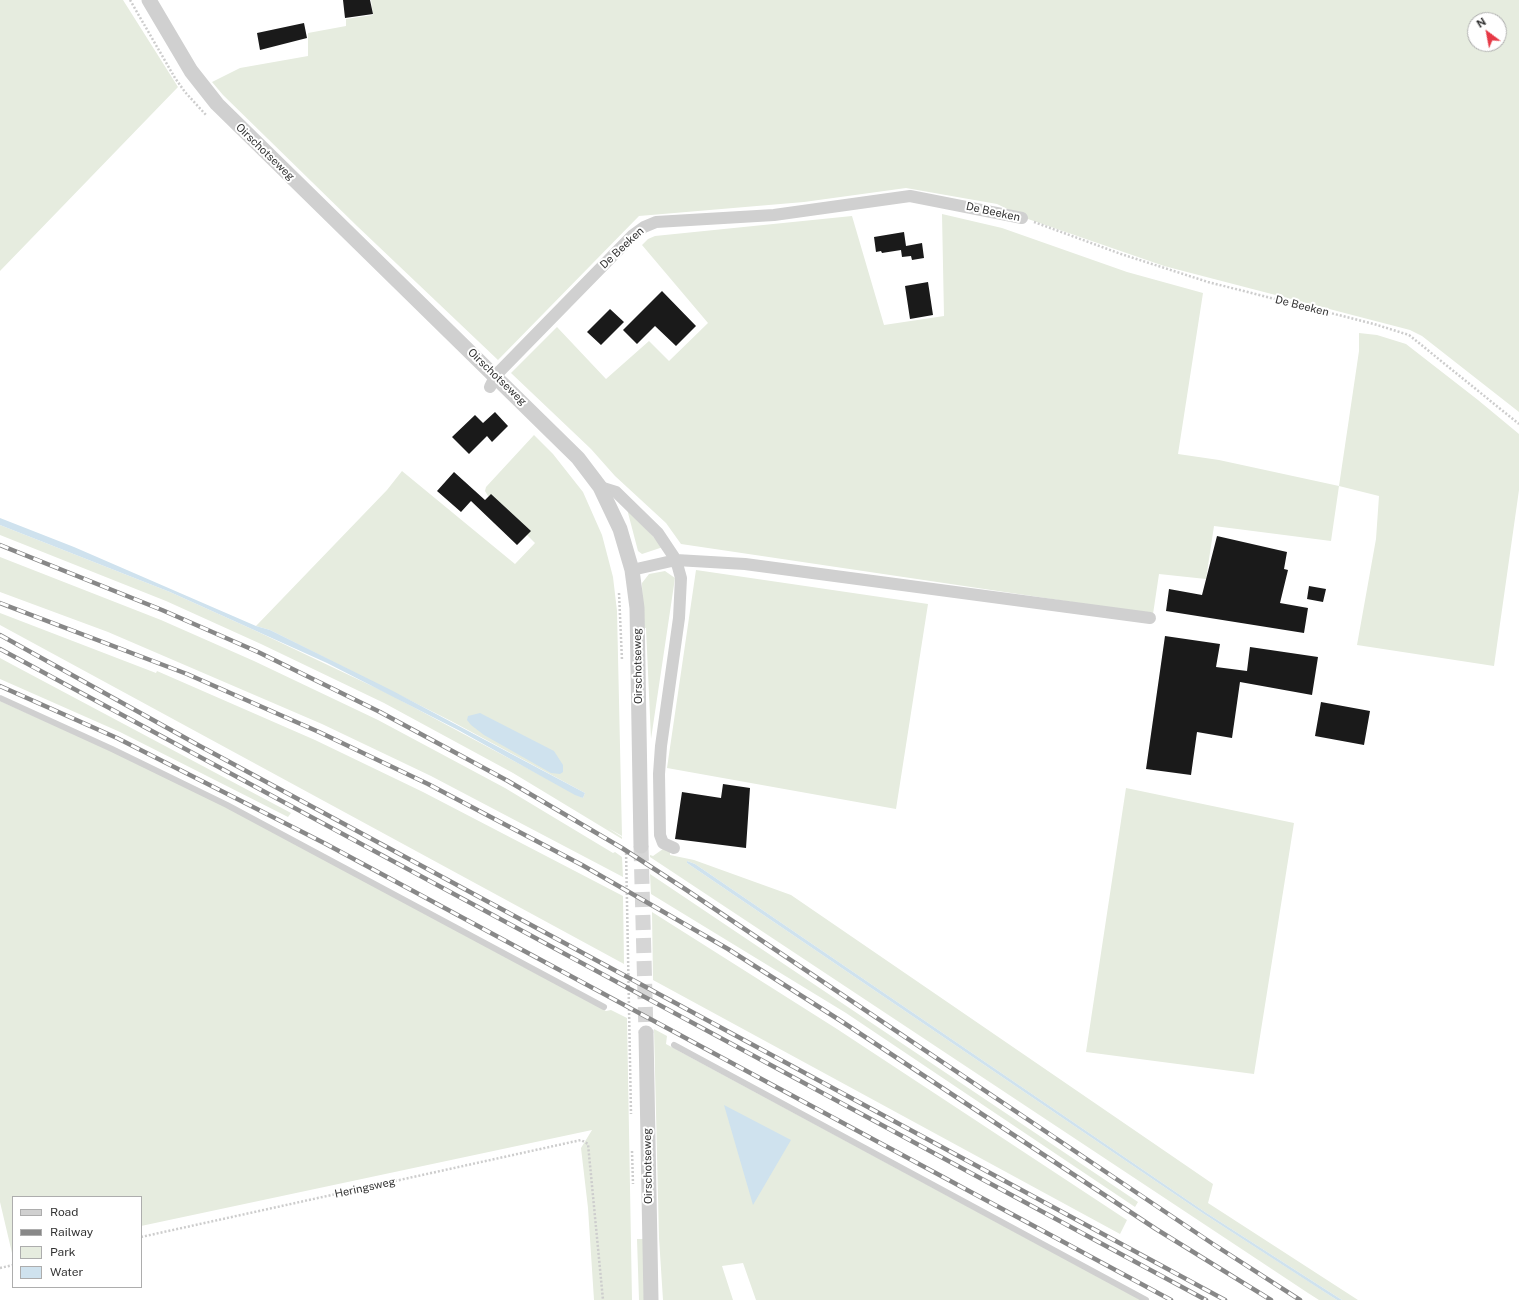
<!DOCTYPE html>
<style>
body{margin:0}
#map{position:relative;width:1519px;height:1300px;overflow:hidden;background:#fff;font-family:"Public Sans",sans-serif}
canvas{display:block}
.legend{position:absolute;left:12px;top:1196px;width:130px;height:92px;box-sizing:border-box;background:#fff;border:1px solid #adadad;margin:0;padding:5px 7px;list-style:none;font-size:12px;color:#333}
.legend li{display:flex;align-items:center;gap:8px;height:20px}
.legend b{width:20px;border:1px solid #adadad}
.north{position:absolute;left:1467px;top:12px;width:40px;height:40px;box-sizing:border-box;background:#fff;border:1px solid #adadad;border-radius:50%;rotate:328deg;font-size:11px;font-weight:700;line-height:16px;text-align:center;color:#333}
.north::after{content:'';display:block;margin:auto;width:14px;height:18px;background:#e63946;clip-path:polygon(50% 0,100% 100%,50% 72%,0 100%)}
</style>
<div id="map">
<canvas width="1519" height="1300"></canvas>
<ul class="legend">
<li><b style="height:5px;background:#d0d0d0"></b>Road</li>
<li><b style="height:5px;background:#888"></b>Railway</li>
<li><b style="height:11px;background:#e6ecdf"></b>Park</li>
<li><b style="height:11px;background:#cfe2ee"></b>Water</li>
</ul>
<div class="north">N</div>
</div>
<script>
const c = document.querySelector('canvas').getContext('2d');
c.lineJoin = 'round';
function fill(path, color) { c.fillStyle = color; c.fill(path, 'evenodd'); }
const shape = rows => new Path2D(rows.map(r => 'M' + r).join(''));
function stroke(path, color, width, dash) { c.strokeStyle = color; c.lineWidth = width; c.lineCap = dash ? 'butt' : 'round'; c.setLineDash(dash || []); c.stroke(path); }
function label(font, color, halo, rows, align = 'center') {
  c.font = font + ' "Public Sans",sans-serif'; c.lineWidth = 4; c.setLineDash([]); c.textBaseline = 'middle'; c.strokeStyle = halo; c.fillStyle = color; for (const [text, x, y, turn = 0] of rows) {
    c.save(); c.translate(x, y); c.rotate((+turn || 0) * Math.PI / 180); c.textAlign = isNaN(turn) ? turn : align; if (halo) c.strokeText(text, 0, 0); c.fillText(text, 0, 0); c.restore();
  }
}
const green = shape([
 [0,0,123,0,178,87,0,271],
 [371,0,1519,0,1519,412,1422,336,1410,330,1164,266,1028,219,997,204,906,188,804,202,639,216,498,360,357,226,223,95,212,82,240,68,308,56,308,33,346,26,346,19,373,15],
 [1475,20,1499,20,1499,44,1475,44],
 [942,214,1002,228,1127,272,1203,293,1178,454,1219,460,1339,486,1359,351,1359,333,1377,335,1406,344,1478,400,1519,434,1519,490,1494,666,1357,645,1376,539,1379,496,1339,486,1331,541,1214,526,1206,579,1159,574,1153,614,681,544,666,523,615,476,591,449,511,373,557,327,606,379,649,341,669,361,708,323,642,245,648,239,655,236,852,216,884,325,944,316],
 [534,435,553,454,583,492,602,535,613,577,617,611,622,836,608,828,622,837,622,839,513,773,384,703,261,644,166,601,0,535,0,525,170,592,254,630,389,694,583,798,585,793,451,721,270,630,256,626,387,490,402,471,515,564,535,543,488,496,485,491,486,487],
 [627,509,663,547,642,554,638,551],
 [0,557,161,620,254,661,378,720,505,788,613,853,615,852,622,857,623,877,431,776,322,724,108,632,0,592],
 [696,570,928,604,896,809,667,768],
 [665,571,675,578,651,739,646,628,643,628,642,583,649,574],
 [0,613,156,673,157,671,315,740,423,792,623,896,624,964,0,625],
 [0,658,13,665,291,813,288,817,120,732,0,679],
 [0,701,111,751,226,807,606,1011,611,1010,627,1018,632,1300,594,1300,588,1208,581,1148,592,1130,141,1226,141,1197,13,1197,12,1253,0,1202],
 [1126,788,1294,823,1254,1074,1086,1052],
 [663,849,670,851,670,855,694,860,791,895,1213,1184,1208,1203,1358,1300,1342,1300,1205,1212,695,864,687,861,687,863,1204,1214,1337,1300,1319,1300,1308,1293,650,857,650,855,653,856],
 [650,874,1138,1202,1135,1207,846,1013,651,894],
 [652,912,837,1029,1127,1220,1120,1234,653,980],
 [654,1029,667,1036,666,1044,1141,1300,756,1300,743,1263,722,1266,733,1300,663,1300,659,1238],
 [637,1239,643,1239,644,1300,639,1300]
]);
const water = shape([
 [0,518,74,547,256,626,270,630,391,690,585,793,583,798,575,795,460,731,327,663,170,592,0,525],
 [480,713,554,751,563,765,563,772,560,774,551,773,484,735,471,725,467,720,468,716],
 [687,861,695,864,1205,1212,1342,1300,1337,1300,1312,1284,1204,1214,687,863],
 [724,1105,791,1140,753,1205]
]);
const building = shape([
 [343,0,370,0,373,14,345,18],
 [304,23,307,38,260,50,257,33],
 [904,232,906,246,922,243,924,258,912,260,911,256,902,257,901,250,882,253,881,251,876,252,874,237],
 [928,282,933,315,910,319,905,286],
 [662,291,696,326,676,346,655,326,637,344,623,330],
 [610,309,624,322,601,345,587,332],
 [495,412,508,426,492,442,487,436,469,454,452,437,475,415,483,423],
 [454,472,485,500,491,494,531,531,517,545,471,501,461,512,437,491],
 [1217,536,1287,552,1284,569,1288,570,1280,603,1308,608,1304,633,1166,611,1169,589,1202,595],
 [1309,586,1326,589,1323,602,1307,599],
 [1165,636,1220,644,1216,667,1247,671,1250,647,1318,657,1312,695,1240,682,1232,738,1197,732,1191,775,1146,769],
 [1321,702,1370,711,1364,745,1315,736],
 [723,784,750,788,746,848,675,839,682,792,721,798]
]);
const tertiaryTunnel = shape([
 [641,846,646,1033]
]);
const path = shape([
 [130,0,175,78,185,92,206,115],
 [1034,222,1121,254,1208,282,1374,324,1409,335,1519,424],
 [619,593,622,660],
 [626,849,631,1114],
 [632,1151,633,1184],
 [141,1237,581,1140,588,1144,603,1300],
 [0,1268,13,1265]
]);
const service = shape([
 [0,698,112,749,227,805,604,1007],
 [674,1045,1146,1300]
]);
const minor = shape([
 [490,387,496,375,633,235,644,227,656,222,774,215,910,196,1022,218],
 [600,487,616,492,658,533,676,560,681,578,679,618,661,746,659,774,660,835,663,843,674,848],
 [632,570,676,560,745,564,1150,618]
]);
const tertiary = shape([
 [149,0,191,71,217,104,578,458,600,487,620,529,632,570,637,608,641,846],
 [646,1033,651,1300]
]);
const rail = shape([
 [0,545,162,610,258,652,380,712,508,781,622,848,685,889,1213,1244,1300,1300],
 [0,603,187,674,319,732,428,784,582,865,728,949,841,1021,1156,1229,1271,1300],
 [0,635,198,745,1225,1300],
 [0,649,1206,1300],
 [0,686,117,738,326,844,1171,1300]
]);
const streetNames = [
 ["Oirschotseweg",265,152,44],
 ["De Beeken",993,212,12],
 ["De Beeken",622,248,-43],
 ["De Beeken",1302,306,14],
 ["Oirschotseweg",497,377,44],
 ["Oirschotseweg",638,666,-91],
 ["Oirschotseweg",648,1166,-91],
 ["Heringsweg",365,1188,-12]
];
fill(green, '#e6ecdf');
fill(water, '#cfe2ee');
fill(building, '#1a1a1a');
stroke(tertiaryTunnel, '#d6d6d6', 15, [15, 8]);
stroke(path, '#cdcdcd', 2.5, [2, 2]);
stroke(service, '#d0d0d0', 6);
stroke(minor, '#d0d0d0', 12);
stroke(tertiary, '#d0d0d0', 15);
stroke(rail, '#888', 4.5);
stroke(rail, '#fff', 3, [9]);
label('11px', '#333', '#fff', streetNames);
</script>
